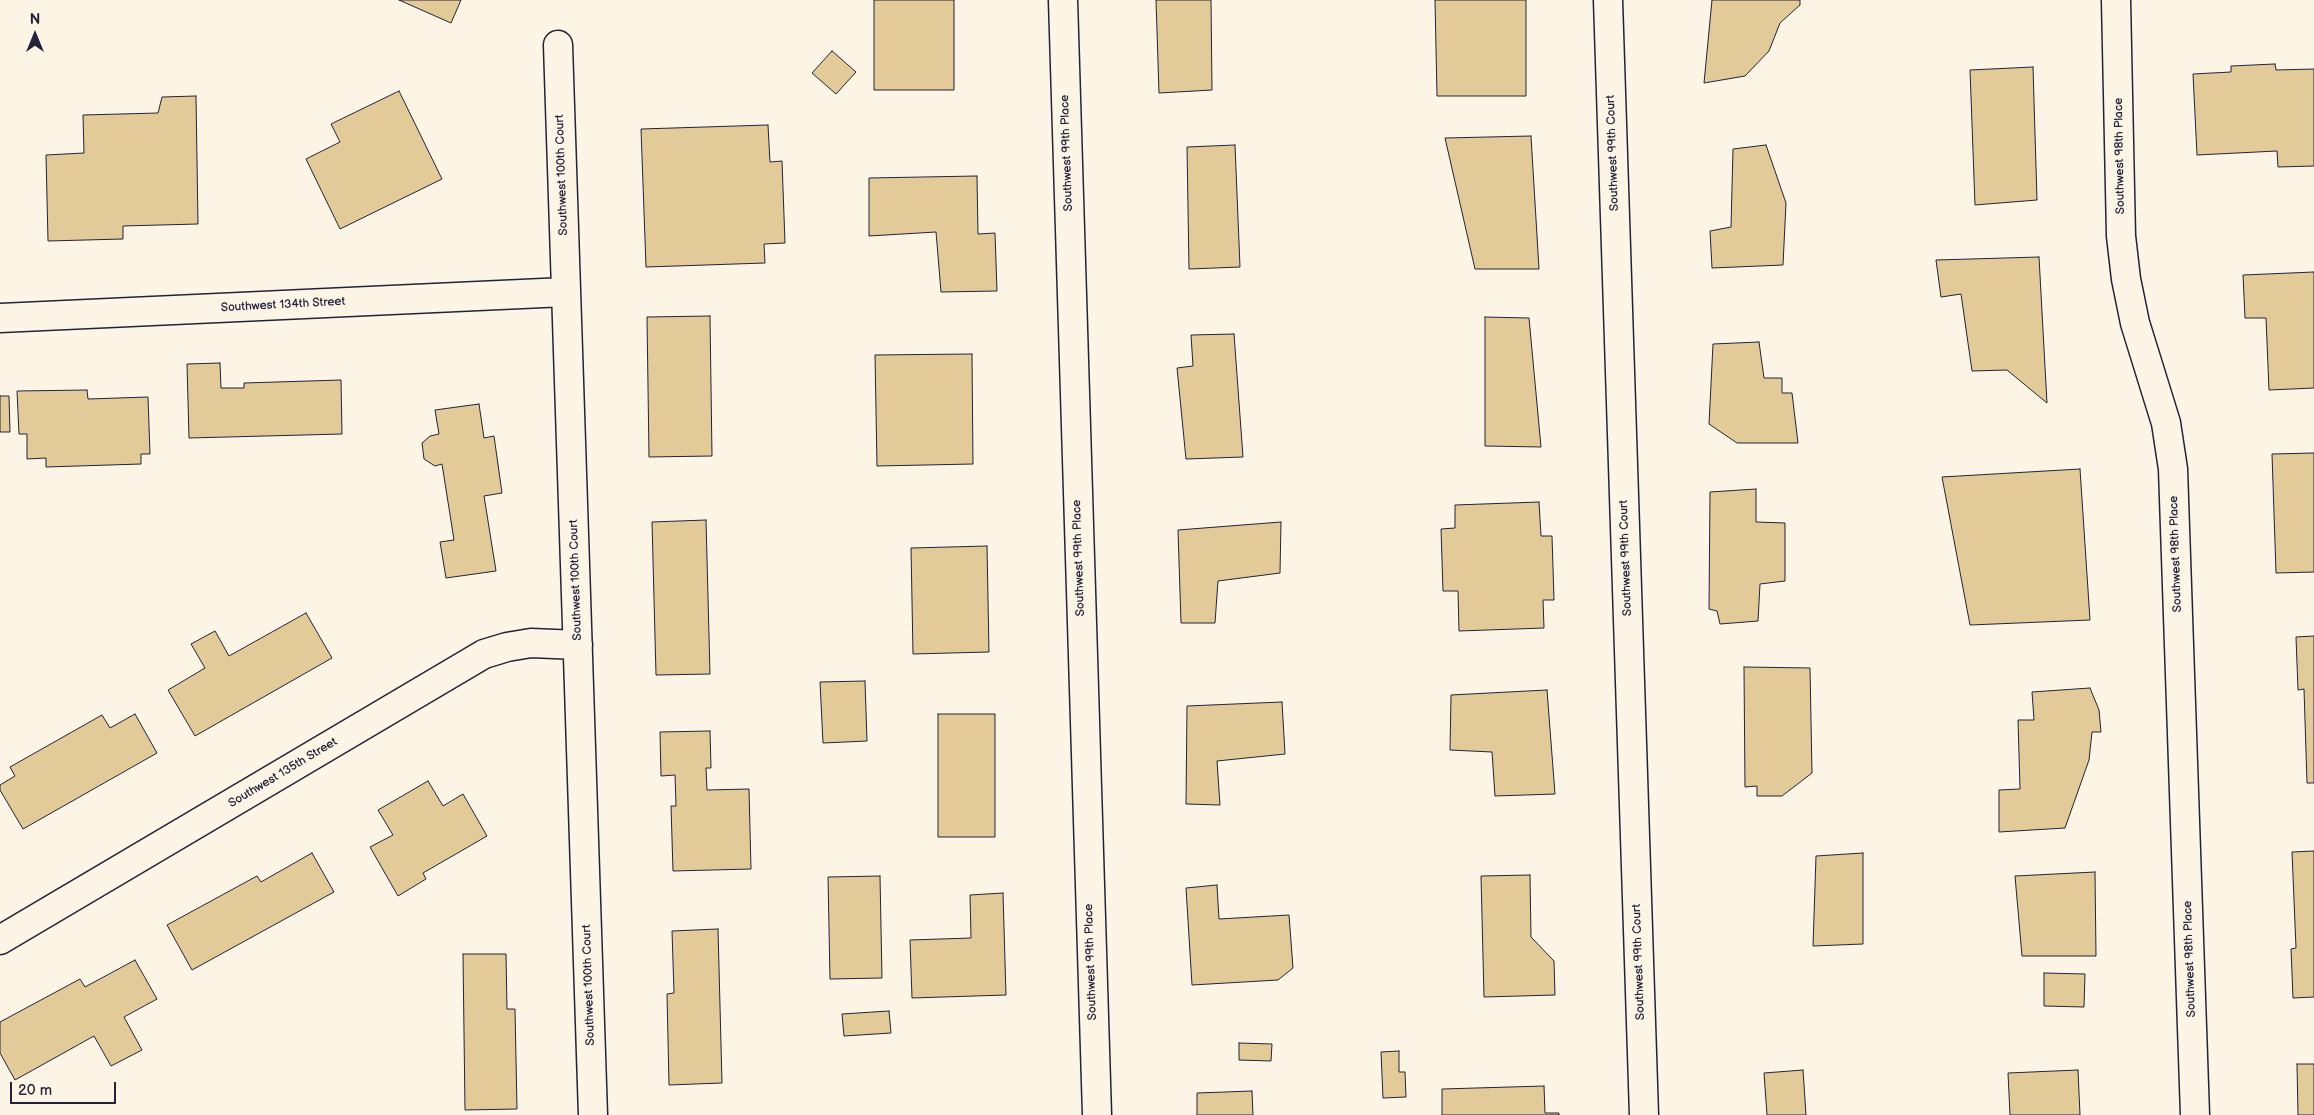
<!DOCTYPE html>
<style>
body{margin:0}
#map{position:relative;width:2314px;height:1115px;overflow:hidden;background:#fcf5e5;font-family:"Balsamiq Sans",sans-serif}
canvas{display:block}
.north{position:absolute;left:10px;top:10px;width:50px;height:50px;-webkit-text-stroke:4px #fcf5e5;paint-order:stroke;rotate:0deg;font-size:14px;font-weight:700;line-height:20px;text-align:center;color:#22223b}
.north::after{content:'';display:block;margin:auto;width:18px;height:22px;background:#22223b;clip-path:polygon(50% 0,100% 100%,50% 72%,0 100%)}
.scale{position:absolute;left:10px;top:1082px;width:106px;height:22px;box-sizing:border-box;border:2px solid #22223b;border-top:0;padding-left:6px;font-size:15px;line-height:18px;white-space:nowrap;color:#22223b;-webkit-text-stroke:4px #fcf5e5;paint-order:stroke}
</style>
<div id="map">
<canvas width="2314" height="1115"></canvas>
<div class="north">N</div>
<div class="scale">20 m</div>
</div>
<script>
const c = document.querySelector('canvas').getContext('2d');
c.lineJoin = 'round';
function fill(path, color) { c.fillStyle = color; c.fill(path, 'evenodd'); }
const shape = rows => new Path2D(rows.map(r => 'M' + r).join(''));
function stroke(path, color, width, dash) { c.strokeStyle = color; c.lineWidth = width; c.lineCap = dash ? 'butt' : 'round'; c.setLineDash(dash || []); c.stroke(path); }
function label(font, color, halo, rows, align = 'center') {
  c.font = font + ' "Balsamiq Sans",sans-serif'; c.lineWidth = 4; c.setLineDash([]); c.textBaseline = 'middle'; c.strokeStyle = halo; c.fillStyle = color; for (const [text, x, y, turn = 0] of rows) {
    c.save(); c.translate(x, y); c.rotate((+turn || 0) * Math.PI / 180); c.textAlign = isNaN(turn) ? turn : align; if (halo) c.strokeText(text, 0, 0); c.fillText(text, 0, 0); c.restore();
  }
}
const building = shape([
 [399,0,461,0,451,23,399,0],
 [874,0,954,0,954,90,874,90,874,0],
 [1156,0,1211,0,1212,90,1159,93,1156,0],
 [1435,0,1526,0,1526,96,1437,96,1435,0],
 [1712,0,1800,0,1800,5,1780,23,1769,51,1745,76,1704,83,1712,0],
 [832,51,856,72,836,94,812,73,832,51],
 [2275,64,2276,70,2314,69,2314,166,2278,167,2277,151,2197,155,2193,74,2231,72,2231,66,2275,64],
 [2033,67,2037,200,1975,205,1970,70,2033,67],
 [399,91,442,179,340,229,306,159,340,142,331,124,399,91],
 [196,96,198,224,123,226,123,239,48,241,46,155,84,153,83,115,158,113,162,97,196,96],
 [768,125,770,162,782,161,785,243,764,244,765,263,646,267,641,129,768,125],
 [1531,136,1539,269,1475,269,1445,138,1531,136],
 [1235,145,1240,267,1189,269,1187,147,1235,145],
 [1766,145,1786,203,1783,265,1712,268,1710,231,1731,227,1733,149,1766,145],
 [977,176,978,234,995,233,997,291,941,292,936,232,869,236,869,178,977,176],
 [2039,257,2047,403,2007,370,1972,371,1961,294,1941,297,1936,260,2039,257],
 [2314,272,2314,388,2269,390,2266,318,2245,318,2243,275,2314,272],
 [710,316,712,456,649,457,647,317,710,316],
 [1485,317,1529,318,1541,447,1485,446,1485,317],
 [1234,334,1243,457,1186,459,1177,368,1193,366,1191,335,1234,334],
 [1759,342,1764,378,1782,378,1782,393,1792,393,1798,443,1737,443,1709,424,1713,344,1759,342],
 [972,354,973,464,877,466,875,355,972,354],
 [220,363,221,388,244,388,244,383,341,380,342,434,189,438,187,364,220,363],
 [87,390,88,399,148,397,150,454,141,454,141,464,46,467,46,458,27,459,27,434,19,434,17,391,87,390],
 [0,396,9,396,10,432,0,432,0,396],
 [479,404,484,438,494,436,502,493,484,496,496,571,446,578,440,542,454,540,442,464,435,466,424,459,422,443,430,436,439,434,435,410,479,404],
 [2314,453,2314,572,2276,573,2272,454,2314,453],
 [2080,469,2090,620,1970,625,1942,477,2080,469],
 [1756,489,1756,522,1785,523,1785,581,1760,584,1758,621,1720,624,1717,611,1709,609,1710,492,1756,489],
 [1539,502,1541,536,1552,536,1554,600,1543,600,1544,628,1459,631,1458,591,1443,591,1441,529,1455,528,1455,505,1539,502],
 [706,520,710,674,656,675,652,522,706,520],
 [1281,522,1280,573,1218,581,1215,623,1181,623,1178,530,1281,522],
 [987,546,989,652,913,654,911,548,987,546],
 [306,613,332,658,195,736,168,690,205,668,191,644,215,631,229,656,306,613],
 [2314,636,2314,783,2307,783,2304,689,2298,690,2296,637,2314,636],
 [1744,667,1810,668,1812,773,1782,796,1757,796,1757,786,1745,787,1744,667],
 [865,681,867,741,823,743,820,682,865,681],
 [2090,688,2099,710,2101,732,2092,732,2089,760,2065,828,1999,832,1999,790,2020,789,2018,720,2034,720,2032,692,2090,688],
 [1547,690,1555,794,1495,796,1492,752,1450,750,1451,695,1547,690],
 [1282,702,1285,754,1217,761,1220,805,1186,804,1187,706,1282,702],
 [135,714,157,753,23,829,0,790,0,785,15,776,10,767,102,715,110,728,135,714],
 [938,714,995,714,995,837,938,837,938,714],
 [710,731,711,768,706,768,707,790,749,789,751,869,673,871,671,806,676,806,675,775,661,776,660,732,710,731],
 [428,781,443,806,463,794,487,836,423,873,426,879,398,896,370,847,393,835,378,810,428,781],
 [2314,851,2314,997,2293,998,2291,949,2296,948,2292,852,2314,851],
 [312,853,334,892,192,970,167,925,257,876,261,882,312,853],
 [1863,853,1863,944,1813,946,1816,856,1863,853],
 [2095,872,2096,956,2022,956,2015,876,2095,872],
 [1530,875,1531,937,1554,961,1555,995,1484,997,1481,876,1530,875],
 [880,876,882,978,830,979,828,877,880,876],
 [1217,885,1219,919,1289,915,1293,968,1278,980,1192,985,1186,888,1217,885],
 [1003,893,1006,995,912,998,910,940,971,938,970,895,1003,893],
 [718,929,722,1083,669,1085,667,994,674,993,672,931,718,929],
 [463,954,506,954,507,1009,515,1009,517,1109,465,1110,463,954],
 [135,960,157,999,124,1017,142,1050,111,1066,94,1036,15,1080,0,1053,0,1022,80,979,85,987,135,960],
 [2044,973,2085,974,2084,1007,2044,1006,2044,973],
 [889,1011,891,1033,844,1036,842,1014,889,1011],
 [1239,1043,1272,1044,1271,1061,1239,1060,1239,1043],
 [1399,1051,1399,1072,1405,1072,1406,1097,1383,1098,1381,1052,1399,1051],
 [2297,1064,2314,1064,2314,1115,2298,1115,2297,1064],
 [1803,1070,1806,1115,1767,1115,1764,1073,1803,1070],
 [2078,1070,2080,1115,2010,1115,2008,1073,2078,1070],
 [1544,1086,1545,1113,1559,1113,1559,1115,1442,1115,1442,1089,1544,1086],
 [1252,1091,1253,1115,1197,1115,1197,1093,1252,1091]
]);
const street = shape([
 [1063,0,1097,1115],
 [1608,0,1644,1115],
 [2116,0,2121,236,2126,279,2135,323,2166,423,2173,469,2195,1115],
 [558,45,593,1115],
 [0,318,565,292],
 [0,940,484,654,507,647,531,643,578,645]
]);
const streetNames = [
 ["Southwest 99th Place",1067,153,-92],
 ["Southwest 99th Court",1613,153,-92],
 ["Southwest 98th Place",2120,156,-91],
 ["Southwest 100th Court",562,175,-92],
 ["Southwest 134th Street",283,305,-3],
 ["Southwest 98th Place",2176,554,-92],
 ["Southwest 99th Place",1079,558,-92],
 ["Southwest 99th Court",1626,558,-92],
 ["Southwest 100th Court",576,580,-92],
 ["Southwest 135th Street",283,773,-31],
 ["Southwest 98th Place",2190,959,-92],
 ["Southwest 99th Place",1091,962,-92],
 ["Southwest 99th Court",1639,962,-92],
 ["Southwest 100th Court",589,985,-92]
];
fill(building, '#e3ca99');
stroke(building, '#22223b', 1);
stroke(street, '#22223b', 31);
stroke(street, '#fcf5e5', 28);
label('12px', '#22223b', '#fcf5e5', streetNames);
</script>
